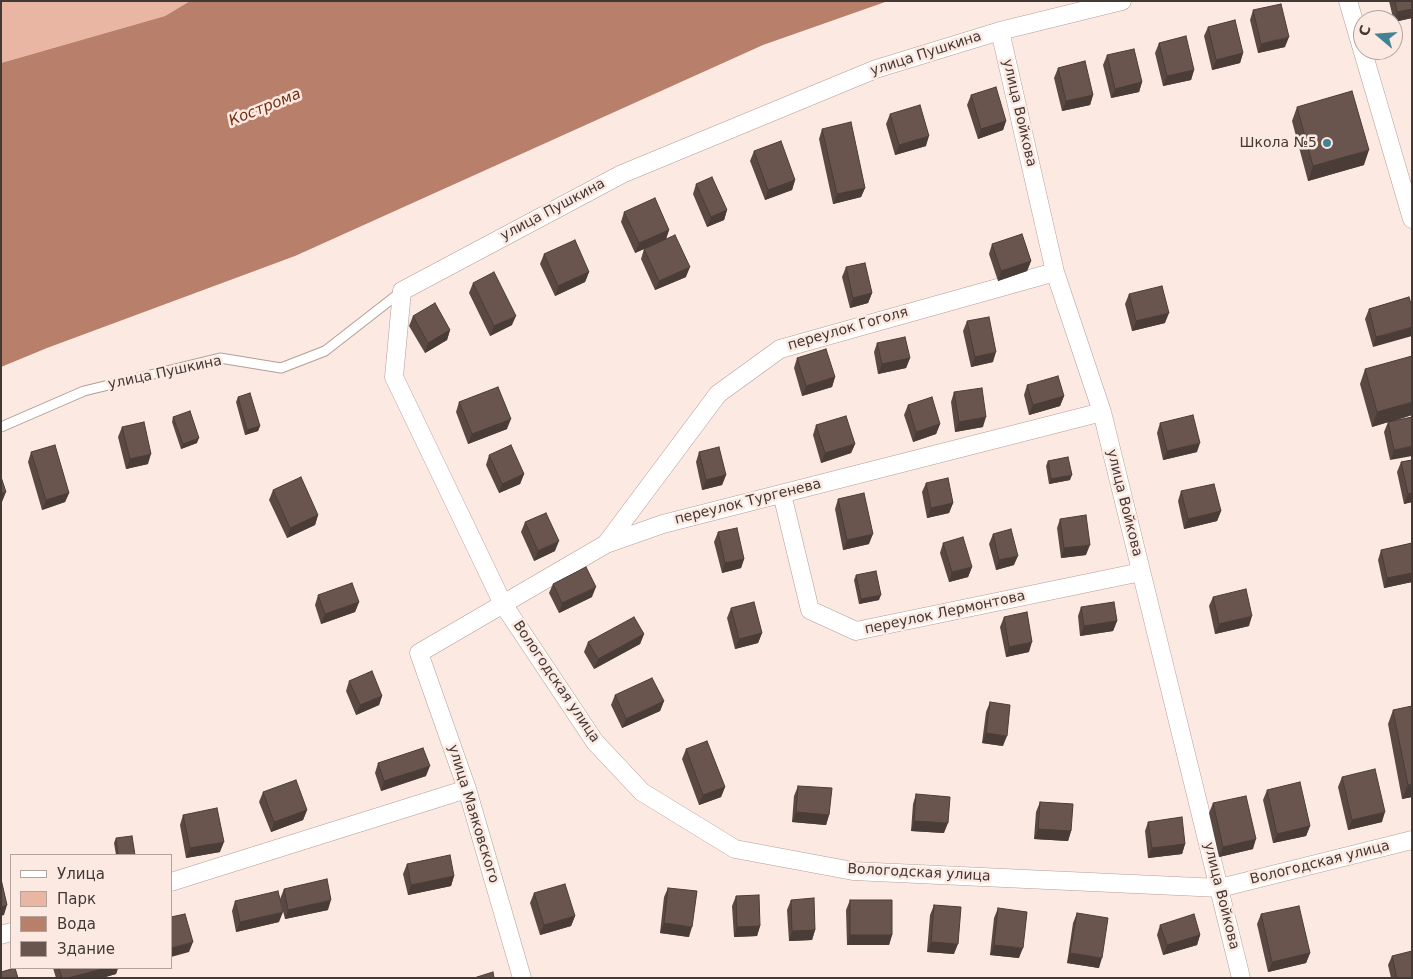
<!DOCTYPE html>
<meta charset="utf-8">
<style>
body{margin:0}
#map{position:relative;width:1413px;height:979px;overflow:hidden;background:#fce9e2;font-family:"DejaVu Sans",sans-serif}
canvas{display:block}
.frame{position:absolute;inset:0;border:2px solid #423935;pointer-events:none}
.legend{position:absolute;left:10px;top:854px;width:162px;height:115px;box-sizing:border-box;background:#fce9e2;border:1px solid #b2a39d;margin:0;padding:6px 9px;list-style:none;font-size:15px;color:#423935}
.legend li{display:flex;align-items:center;gap:10px;height:25px}
.legend b{width:25px;border:1px solid #b2a39d}
.north{position:absolute;left:1353px;top:10px;width:50px;height:50px;box-sizing:border-box;background:#fce9e2;border:1px solid #b2a39d;border-radius:50%;rotate:288deg;font-size:14px;font-weight:700;line-height:20px;text-align:center;color:#423935}
.north::after{content:'';display:block;margin:auto;width:18px;height:22px;background:#438296;clip-path:polygon(50% 0,100% 100%,50% 72%,0 100%)}
</style>
<div id="map">
<canvas width="1413" height="979"></canvas>
<div class="frame"></div>
<ul class="legend">
<li><b style="height:6px;background:#fff"></b>Улица</li>
<li><b style="height:14px;background:#e9b6a4"></b>Парк</li>
<li><b style="height:14px;background:#b8806b"></b>Вода</li>
<li><b style="height:14px;background:#69554e"></b>Здание</li>
</ul>
<div class="north">С</div>
</div>
<script>
const c = document.querySelector('canvas').getContext('2d');
c.lineJoin = 'round';
function fill(path, color) { c.fillStyle = color; c.fill(path, 'evenodd'); }
const shape = rows => new Path2D(rows.map(r => 'M' + r).join(''));
function stroke(path, color, width, dash) { c.strokeStyle = color; c.lineWidth = width; c.lineCap = dash ? 'butt' : 'round'; c.setLineDash(dash || []); c.stroke(path); }
function label(font, color, halo, rows, align = 'center') {
  c.font = font + ' "DejaVu Sans",sans-serif'; c.lineWidth = 5; c.setLineDash([]); c.textBaseline = 'middle'; c.strokeStyle = halo; c.fillStyle = color; for (const [text, x, y, turn = 0] of rows) {
    c.save(); c.translate(x, y); c.rotate((+turn || 0) * Math.PI / 180); c.textAlign = isNaN(turn) ? turn : align; if (halo) c.strokeText(text, 0, 0); c.fillText(text, 0, 0); c.restore();
  }
}
const green = shape([
 [1,1,190,1,165,16,1,63]
]);
const water = shape([
 [190,1,888,1,763,45,295,256,47,348,1,367,1,63,165,16]
]);
const lane = shape([
 [1,427,84,391,220,358,281,368,325,351,402,291]
]);
const street = shape([
 [1122,1,1000,31,876,69,622,174,402,291,394,377,503,604,595,742,642,792,735,849,853,871,1220,888,1412,840],
 [1348,1,1412,219],
 [1000,31,1055,272,1102,412,1241,978],
 [782,494,810,610,856,631,1141,572],
 [606,544,718,394,780,349,1055,272],
 [171,882,467,789],
 [1,935,11,932],
 [522,978,467,789,419,653,606,544,663,524,1102,412]
]);
const wall = shape([
 [1389,1,1412,1,1412,18,1394,22],
 [1253,10,1285,47,1258,53,1250,20],
 [1208,27,1243,53,1240,63,1212,70,1204,36],
 [1159,43,1194,70,1191,80,1163,86,1155,53],
 [1107,55,1142,82,1139,92,1111,98,1103,65],
 [1058,68,1093,95,1090,105,1062,111,1054,78],
 [971,95,1006,121,1003,130,978,139,967,105],
 [1297,107,1364,165,1308,181,1292,121],
 [890,114,926,146,895,155,886,124],
 [822,129,865,188,861,197,833,204,819,139],
 [754,151,795,180,792,190,765,200,750,161],
 [696,184,727,210,724,220,707,227,693,194],
 [624,212,669,230,666,239,686,277,655,290,641,259,644,249,635,253,621,222],
 [992,244,1031,261,1027,271,998,281,989,254],
 [544,254,589,272,585,282,555,296,540,264],
 [846,267,872,293,868,303,850,308,842,277],
 [473,283,512,325,490,336,469,293],
 [1129,294,1165,323,1132,331,1125,304],
 [1409,297,1373,347,1365,319,1369,309],
 [413,316,450,330,447,340,425,353,409,326],
 [967,321,993,362,971,367,963,331],
 [877,343,910,358,906,368,878,374,874,352],
 [797,358,835,377,832,387,802,396,794,368],
 [1365,369,1412,415,1391,422,1412,417,1390,460,1384,432,1388,422,1372,427,1360,384],
 [1027,385,1064,396,1060,406,1029,415,1024,395],
 [954,392,983,427,955,432,951,402],
 [238,397,260,426,258,431,245,435,236,402],
 [459,402,507,429,468,444,456,412],
 [908,405,940,424,936,434,913,442,904,415],
 [173,417,197,443,181,449,172,422],
 [1160,423,1197,452,1163,460,1157,433],
 [816,425,855,444,851,453,821,463,813,435],
 [122,427,148,464,126,469,118,437],
 [31,452,69,493,65,502,42,510,28,462],
 [699,452,726,475,722,485,702,490,696,462],
 [489,455,524,474,520,484,499,493,486,465],
 [1412,460,1412,502,1404,504,1397,472,1401,462],
 [1048,461,1070,480,1049,484,1046,466],
 [926,483,953,503,949,513,927,518,922,492],
 [273,490,318,515,315,525,287,538,269,500],
 [1181,491,1221,511,1217,521,1184,529,1178,501],
 [838,499,869,544,843,550,835,509],
 [1060,519,1086,555,1061,558,1057,528],
 [525,522,555,551,534,561,521,532],
 [718,532,744,559,741,568,722,573,714,542],
 [993,534,1014,565,996,570,989,544],
 [943,543,972,567,968,577,949,582,940,553],
 [1412,543,1412,582,1384,588,1378,560,1381,550],
 [856,575,879,600,859,604,854,580],
 [553,584,592,597,559,613,549,593],
 [318,595,359,602,355,612,321,624,315,605],
 [1213,597,1249,626,1215,634,1209,606],
 [1081,607,1117,621,1113,631,1080,636,1078,616],
 [731,608,762,633,758,643,735,649,727,618],
 [1004,617,1029,652,1006,657,1000,627],
 [644,634,640,644,594,669,584,652,588,642],
 [349,681,382,696,379,705,356,715,346,691],
 [615,695,664,701,660,711,622,728,611,705],
 [990,702,1003,746,982,743,986,712],
 [1393,710,1412,797,1402,799,1388,724],
 [686,749,725,787,721,797,699,805,682,759],
 [378,763,426,776,381,791,375,773],
 [1342,777,1382,822,1348,830,1338,787],
 [798,786,829,815,826,825,792,822,794,796],
 [1267,790,1310,826,1306,836,1273,843,1263,800],
 [263,792,307,810,303,820,271,832,259,802],
 [916,794,944,833,911,831,913,804],
 [1040,802,1071,831,1068,841,1034,839,1036,812],
 [1213,803,1253,849,1219,857,1209,813],
 [183,815,220,852,186,858,180,825],
 [1148,822,1185,844,1182,854,1148,858,1145,831],
 [116,838,135,855,116,855,114,843],
 [407,864,454,876,451,886,408,895,403,874],
 [668,888,689,937,660,933,664,897],
 [284,889,328,910,285,919,280,899],
 [534,893,575,916,571,926,540,935,530,903],
 [736,896,760,926,757,936,734,937,732,906],
 [791,900,815,930,812,940,789,941,787,910],
 [850,900,892,935,889,945,847,945,846,910],
 [235,901,279,922,236,932,232,911],
 [934,905,954,954,927,952,930,915],
 [998,908,1019,958,990,955,994,918],
 [1077,913,1099,968,1067,963,1073,923],
 [1261,914,1310,953,1306,963,1268,972,1257,924],
 [1160,925,1200,935,1197,945,1163,955,1157,935],
 [1392,956,1412,978,1391,978,1388,965],
 [53,968,118,968,116,974,102,978,56,978]
]);
const shadedWall = shape([
 [1412,9,1412,18,1394,22,1397,12],
 [1289,37,1285,47,1258,53,1261,44],
 [1243,53,1240,63,1212,70,1216,60],
 [1194,70,1191,80,1163,86,1167,76],
 [1142,82,1139,92,1111,98,1115,89],
 [1093,95,1090,105,1062,111,1066,101],
 [1006,121,1003,130,978,139,981,129],
 [929,136,926,146,895,155,899,145],
 [1369,150,1364,165,1308,181,1313,166],
 [795,180,792,190,765,200,768,190],
 [865,188,861,197,833,204,837,194],
 [727,210,724,220,707,227,711,217],
 [669,230,666,239,635,253,639,243],
 [1031,261,1027,271,998,281,1001,271],
 [690,267,686,277,655,290,659,281],
 [589,272,585,282,555,296,558,286],
 [872,293,868,303,850,308,853,298],
 [1169,313,1165,323,1132,331,1136,321],
 [516,316,512,325,490,336,494,326],
 [1412,327,1412,336,1373,347,1376,337],
 [450,330,447,340,425,353,428,343],
 [996,352,993,362,971,367,975,357],
 [910,358,906,368,878,374,882,364],
 [835,377,832,387,802,396,806,386],
 [1064,396,1060,406,1029,415,1033,405],
 [1412,402,1412,415,1372,427,1377,412],
 [986,417,983,427,955,432,959,422],
 [511,419,507,429,468,444,472,434],
 [940,424,936,434,913,442,916,432],
 [260,426,258,431,245,435,247,430],
 [199,438,197,443,181,449,183,444],
 [1200,443,1197,452,1163,460,1167,451],
 [855,444,851,453,821,463,825,453],
 [1412,446,1412,456,1390,460,1394,450],
 [151,454,148,464,126,469,130,459],
 [524,474,520,484,499,493,502,484],
 [726,475,722,485,702,490,706,480],
 [1072,475,1070,480,1049,484,1051,479],
 [6,492,2,502,1,502,1,493],
 [69,493,65,502,42,510,46,500],
 [1412,493,1412,502,1404,504,1408,494],
 [953,503,949,513,927,518,931,508],
 [1221,511,1217,521,1184,529,1188,519],
 [318,515,315,525,287,538,290,528],
 [873,534,869,544,843,550,847,540],
 [559,541,555,551,534,561,538,551],
 [1090,545,1086,555,1061,558,1064,548],
 [1018,556,1014,565,996,570,999,560],
 [744,559,741,568,722,573,725,563],
 [972,567,968,577,949,582,952,572],
 [1412,573,1412,582,1384,588,1387,578],
 [596,587,592,597,559,613,562,603],
 [881,595,879,600,859,604,861,599],
 [359,602,355,612,321,624,325,614],
 [1252,616,1249,626,1215,634,1219,624],
 [1117,621,1113,631,1080,636,1084,626],
 [762,633,758,643,735,649,739,639],
 [644,634,640,644,594,669,598,659],
 [1032,642,1029,652,1006,657,1009,647],
 [382,696,379,705,356,715,360,705],
 [664,701,660,711,622,728,626,719],
 [986,733,1007,736,1003,746,982,743],
 [430,766,426,776,381,791,384,781],
 [1412,784,1412,797,1402,799,1408,785],
 [725,787,721,797,699,805,703,795],
 [307,810,303,820,271,832,274,822],
 [796,812,829,815,826,825,792,822],
 [1385,812,1382,822,1348,830,1352,820],
 [914,821,948,823,944,833,911,831],
 [1310,826,1306,836,1273,843,1277,834],
 [1038,829,1071,831,1068,841,1034,839],
 [1256,839,1253,849,1219,857,1223,847],
 [224,842,220,852,186,858,190,848],
 [1185,844,1182,854,1148,858,1152,848],
 [454,876,451,886,408,895,411,885],
 [331,900,328,910,285,919,288,910],
 [7,905,4,915,1,916,1,907],
 [283,912,279,922,236,932,240,922],
 [575,916,571,926,540,935,544,925],
 [664,923,692,927,689,937,660,933],
 [760,926,757,936,734,937,737,927],
 [815,930,812,940,789,941,792,931],
 [850,935,892,935,889,945,847,945],
 [1200,935,1197,945,1163,955,1167,945],
 [193,942,189,952,171,957,171,948],
 [931,942,958,944,954,954,927,952],
 [994,945,1023,948,1019,958,990,955],
 [1070,953,1102,958,1099,968,1067,963],
 [1310,953,1306,963,1268,972,1272,962],
 [106,968,118,968,116,974,102,978,68,978]
]);
const building = shape([
 [1395,1,1412,1,1412,9,1397,12,1395,1],
 [1281,4,1289,37,1261,44,1253,10,1281,4],
 [1235,20,1243,53,1216,60,1208,27,1235,20],
 [1186,36,1194,70,1167,76,1159,43,1186,36],
 [1134,49,1142,82,1115,89,1107,55,1134,49],
 [1085,61,1093,95,1066,101,1058,68,1085,61],
 [996,87,1006,121,981,129,971,95,996,87],
 [1352,91,1369,150,1313,166,1297,107,1352,91],
 [920,105,929,136,899,145,890,114,920,105],
 [851,122,865,188,837,194,822,129,851,122],
 [781,141,795,180,768,190,754,151,781,141],
 [712,177,727,210,711,217,696,184,712,177],
 [655,198,669,230,639,243,624,212,655,198],
 [1022,234,1031,261,1001,271,992,244,1022,234],
 [675,235,690,267,659,281,644,249,675,235],
 [575,240,589,272,558,286,544,254,575,240],
 [865,263,872,293,853,298,846,267,865,263],
 [494,272,516,316,494,326,473,283,494,272],
 [1162,286,1169,313,1136,321,1129,294,1162,286],
 [1409,297,1412,307,1412,327,1376,337,1369,309,1409,297],
 [435,303,450,330,428,343,413,316,435,303],
 [989,317,996,352,975,357,967,321,989,317],
 [905,337,910,358,882,364,877,343,905,337],
 [826,349,835,377,806,386,797,358,826,349],
 [1412,356,1412,402,1377,412,1365,369,1412,356],
 [1058,376,1064,396,1033,405,1027,385,1058,376],
 [498,387,511,419,472,434,459,402,498,387],
 [982,388,986,417,959,422,954,392,982,388],
 [250,393,260,426,247,430,238,397,250,393],
 [932,397,940,424,916,432,908,405,932,397],
 [190,411,199,438,183,444,173,417,190,411],
 [1193,415,1200,443,1167,451,1160,423,1193,415],
 [846,416,855,444,825,453,816,425,846,416],
 [1412,417,1412,446,1394,450,1388,422,1412,417],
 [144,422,151,454,130,459,122,427,144,422],
 [55,445,69,493,46,500,31,452,55,445],
 [511,445,524,474,502,484,489,455,511,445],
 [719,447,726,475,706,480,699,452,719,447],
 [1068,457,1072,475,1051,479,1048,461,1068,457],
 [1412,460,1412,493,1408,494,1401,462,1412,460],
 [1,477,6,492,1,493,1,477],
 [301,477,318,515,290,528,273,490,301,477],
 [948,478,953,503,931,508,926,483,948,478],
 [1214,484,1221,511,1188,519,1181,491,1214,484],
 [864,493,873,534,847,540,838,499,864,493],
 [546,513,559,541,538,551,525,522,546,513],
 [1086,515,1090,545,1064,548,1060,519,1086,515],
 [737,528,744,559,725,563,718,532,737,528],
 [1011,529,1018,556,999,560,993,534,1011,529],
 [963,537,972,567,952,572,943,543,963,537],
 [1412,543,1412,573,1387,578,1381,550,1412,543],
 [586,567,596,587,562,603,553,584,586,567],
 [876,571,881,595,861,599,856,575,876,571],
 [352,583,359,602,325,614,318,595,352,583],
 [1246,589,1252,616,1219,624,1213,597,1246,589],
 [754,602,762,633,739,639,731,608,754,602],
 [1114,602,1117,621,1084,626,1081,607,1114,602],
 [1027,612,1032,642,1009,647,1004,617,1027,612],
 [634,617,644,634,598,659,588,642,634,617],
 [372,671,382,696,360,705,349,681,372,671],
 [652,678,664,701,626,719,615,695,652,678],
 [990,702,1010,705,1007,736,986,733,990,702],
 [1412,706,1412,784,1408,785,1393,710,1412,706],
 [707,741,725,787,703,795,686,749,707,741],
 [423,748,430,766,384,781,378,763,423,748],
 [1375,769,1385,812,1352,820,1342,777,1375,769],
 [296,780,307,810,274,822,263,792,296,780],
 [1300,782,1310,826,1277,834,1267,790,1300,782],
 [798,786,832,788,829,815,796,812,798,786],
 [916,794,950,797,948,823,914,821,916,794],
 [1246,796,1256,839,1223,847,1213,803,1246,796],
 [1040,802,1073,804,1071,831,1038,829,1040,802],
 [217,808,224,842,190,848,183,815,217,808],
 [1182,817,1185,844,1152,848,1148,822,1182,817],
 [132,836,135,855,118,855,116,838,132,836],
 [450,855,454,876,411,885,407,864,450,855],
 [1,879,7,905,1,907,1,879],
 [327,879,331,900,288,910,284,889,327,879],
 [565,884,575,916,544,925,534,893,565,884],
 [668,888,697,891,692,927,664,923,668,888],
 [278,891,283,912,240,922,235,901,278,891],
 [759,895,760,926,737,927,736,896,759,895],
 [814,898,815,930,792,931,791,900,814,898],
 [850,900,892,900,892,935,850,935,850,900],
 [934,905,961,907,958,944,931,942,934,905],
 [1299,906,1310,953,1272,962,1261,914,1299,906],
 [998,908,1027,912,1023,948,994,945,998,908],
 [1077,913,1108,918,1102,958,1070,953,1077,913],
 [185,914,193,942,171,948,171,917,185,914],
 [1194,914,1200,935,1167,945,1160,925,1194,914],
 [1412,951,1412,978,1397,978,1392,956,1412,951],
 [15,968,18,978,1,978,1,972,15,968],
 [59,968,106,968,68,978,62,978,59,968],
 [493,972,494,978,474,978,493,972]
]);
const markers = [
 [1327,143,5,"#438296"]
];
const streetNames = [
 ["улица Пушкина",926,54,-18],
 ["улица Войкова",1019,113,77],
 ["улица Пушкина",553,210,-28],
 ["переулок Гоголя",848,329,-16],
 ["улица Пушкина",165,373,-12],
 ["переулок Тургенева",748,502,-14],
 ["улица Войкова",1124,503,76],
 ["переулок Лермонтова",945,613,-12],
 ["Вологодская улица",556,682,56],
 ["улица Маяковского",473,814,73],
 ["Вологодская улица",1320,863,-14],
 ["Вологодская улица",919,873,3],
 ["улица Войкова",1221,896,76]
];
const poiNames = [
 ["Школа №5",1317,143]
];
const waterNames = [
 ["Кострома",265,108,-22]
];
fill(green, '#e9b6a4');
fill(water, '#b8806b');
stroke(lane, '#b49e96', 11);
stroke(street, '#b49e96', 19);
stroke(lane, '#fff', 9);
stroke(street, '#fff', 18);
fill(wall, '#5a4943');
fill(shadedWall, '#4a3c37');
fill(building, '#69554e');
stroke(building, '#4a3c37', 1);
for (const [x, y, r, color] of markers) { const dot = new Path2D(); dot.arc(x, y, r, 0, 2 * Math.PI); c.fillStyle = color; c.fill(dot); stroke(dot, '#fce9e2', 2); }
label('14px', '#423935', '#fce9e2', streetNames);
label('14px', '#423935', '#fce9e2', poiNames, 'right');
label('italic 15px', '#732d10', '#fce9e2', waterNames);
</script>
